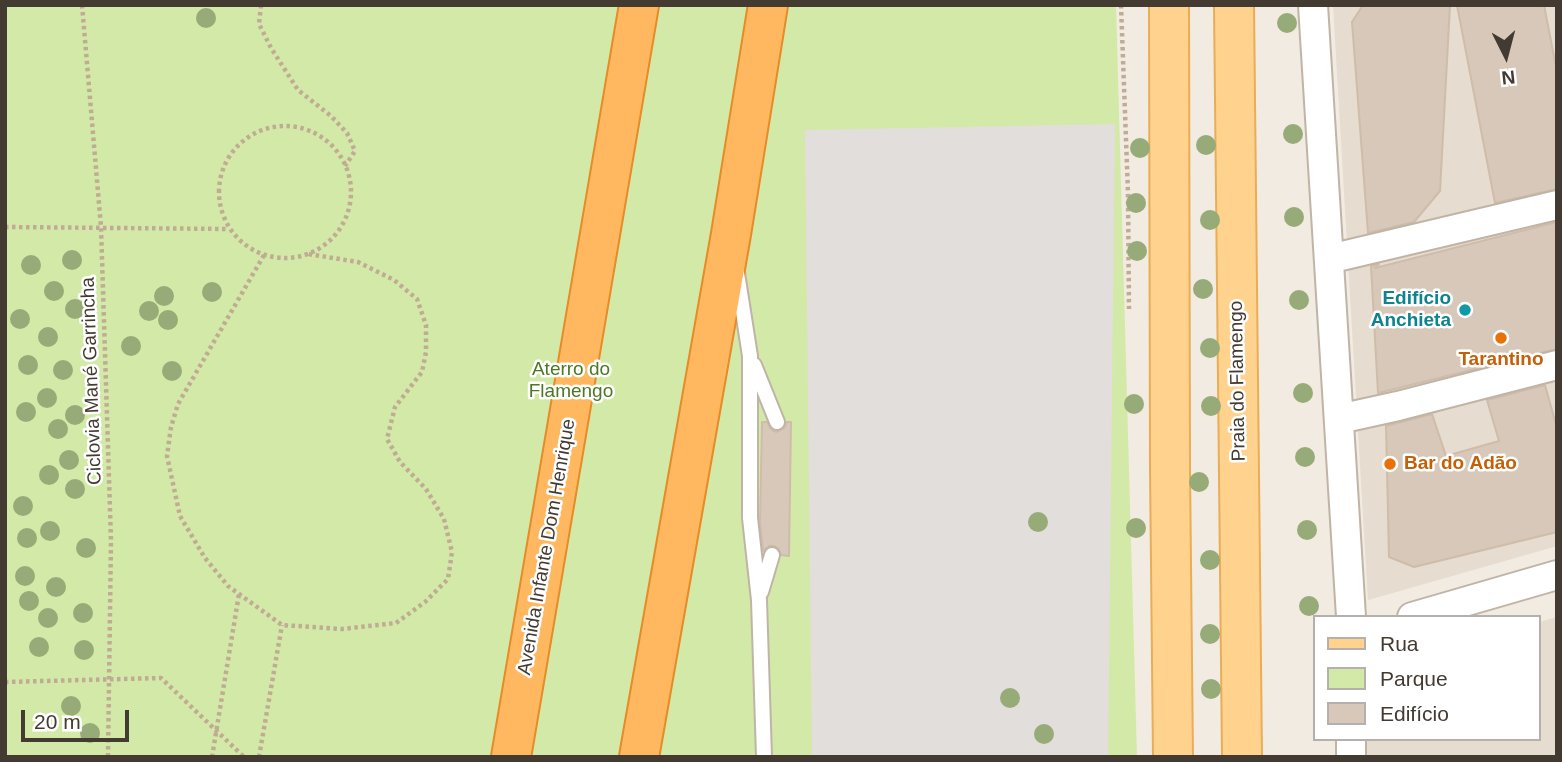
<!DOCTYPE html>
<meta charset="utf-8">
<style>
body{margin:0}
#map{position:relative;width:1562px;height:762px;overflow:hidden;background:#f2ebe1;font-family:Helvetica,sans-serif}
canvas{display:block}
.frame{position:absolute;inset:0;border:7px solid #433a32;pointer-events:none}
.legend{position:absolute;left:1313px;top:615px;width:228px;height:126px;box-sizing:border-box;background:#fff;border:2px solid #b4b0ad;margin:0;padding:9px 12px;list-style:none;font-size:21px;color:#433a32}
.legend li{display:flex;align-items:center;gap:14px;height:35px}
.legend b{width:35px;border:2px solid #b4b0ad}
.north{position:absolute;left:1471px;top:21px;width:70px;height:70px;-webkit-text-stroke:5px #fff;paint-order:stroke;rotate:174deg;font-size:19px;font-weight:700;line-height:28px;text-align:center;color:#433a32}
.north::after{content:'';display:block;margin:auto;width:24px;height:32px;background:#433a32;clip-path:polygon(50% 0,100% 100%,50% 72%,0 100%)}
.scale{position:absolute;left:21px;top:710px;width:108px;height:32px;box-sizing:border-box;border:4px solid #433a32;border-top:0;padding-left:9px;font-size:21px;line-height:24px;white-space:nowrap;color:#433a32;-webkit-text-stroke:5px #fff;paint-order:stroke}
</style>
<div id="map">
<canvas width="1562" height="762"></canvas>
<div class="frame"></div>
<ul class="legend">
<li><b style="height:9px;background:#ffd28d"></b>Rua</li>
<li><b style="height:19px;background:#d3e9a7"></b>Parque</li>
<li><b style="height:19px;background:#d7c8b9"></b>Edifício</li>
</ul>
<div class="north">N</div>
<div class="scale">20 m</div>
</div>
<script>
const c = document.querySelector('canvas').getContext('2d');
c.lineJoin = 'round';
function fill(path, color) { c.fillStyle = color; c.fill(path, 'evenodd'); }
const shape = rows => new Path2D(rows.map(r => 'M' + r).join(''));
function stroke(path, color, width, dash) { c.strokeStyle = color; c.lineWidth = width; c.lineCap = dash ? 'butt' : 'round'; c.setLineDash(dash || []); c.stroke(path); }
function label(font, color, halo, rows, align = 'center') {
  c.font = font + ' Helvetica,sans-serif'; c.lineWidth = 5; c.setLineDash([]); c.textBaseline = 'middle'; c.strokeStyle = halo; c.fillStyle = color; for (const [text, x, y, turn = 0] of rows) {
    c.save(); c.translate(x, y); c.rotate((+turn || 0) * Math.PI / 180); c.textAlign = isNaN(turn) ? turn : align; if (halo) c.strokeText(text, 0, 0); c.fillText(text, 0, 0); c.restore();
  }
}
const residential = shape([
 [1333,5,1557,5,1557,546,1368,600],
 [1557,617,1557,757,1362,757,1362,739,1539,739,1539,622]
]);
const green = shape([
 [5,5,1116,5,1137,757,5,757]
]);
const parking = shape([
 [1115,124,1108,757,812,757,805,130]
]);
const building = shape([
 [1363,5,1450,5,1440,191,1414,222,1368,233,1352,22,1363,5],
 [1457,5,1544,5,1557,72,1557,189,1495,203,1457,5],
 [1557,222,1557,349,1378,393,1371,266,1379,264,1375,268,1557,222],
 [1545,385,1557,428,1557,532,1414,567,1389,557,1386,426,1432,414,1446,456,1499,441,1487,400,1545,385],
 [762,422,767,422,771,429,776,432,784,428,787,422,791,422,789,556,781,555,779,549,774,546,769,546,763,551,760,523,762,422]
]);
const path = shape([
 [82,5,101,227,111,541,108,757],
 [261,5,259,24,271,48,298,90,331,116,347,133,355,151,345,166],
 [1121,5,1128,193,1129,309],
 '219 192a66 66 0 1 1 132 0a66 66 0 1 1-132 0Z',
 [5,227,229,229],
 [264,255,178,404,171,427,167,456,180,516,205,558,228,586,282,625,342,629,396,623,425,602,448,579,452,552,444,519,426,489,400,462,387,439,395,407,422,372,426,352,426,325,417,299,394,280,358,262,308,254],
 [5,682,161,678,244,757],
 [212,757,239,594],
 [259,757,282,625]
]);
const lane = shape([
 [737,273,750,356,750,518,759,600,764,757],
 [754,365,777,422],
 [761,592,772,555]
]);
const street = shape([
 [1313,5,1351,617],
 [1329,259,1557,205],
 [1339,419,1398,406,1557,365],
 [1412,617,1557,575],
 [1351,757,1351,739]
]);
const primary = shape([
 [1169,5,1170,469,1173,757],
 [1234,5,1242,757]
]);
const highway = shape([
 [511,757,639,5],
 [639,757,731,234,768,5]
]);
const trees = [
 [206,18],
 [1287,23],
 [1293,134],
 [1206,145],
 [1140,148],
 [1136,203],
 [1294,217],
 [1210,220],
 [1137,251],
 [72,260],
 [31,265],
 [1203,289],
 [54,291],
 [212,292],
 [164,296],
 [1299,300],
 [75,309],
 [149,311],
 [20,319],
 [168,320],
 [48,337],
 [131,346],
 [1210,348],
 [28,365],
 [63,370],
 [172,371],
 [1303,393],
 [47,398],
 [1134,404],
 [1211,406],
 [26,412],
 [75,415],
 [58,429],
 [1305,457],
 [69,460],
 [49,475],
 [1199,482],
 [75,489],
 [23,506],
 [1038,522],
 [1136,528],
 [1307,530],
 [50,531],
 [27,538],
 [86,548],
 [1210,560],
 [25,576],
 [56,587],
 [29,601],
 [1309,606],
 [83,613],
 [48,618],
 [1210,634],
 [39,647],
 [84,650],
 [1211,689],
 [1010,698],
 [71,706],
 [90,733],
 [1044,734]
];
const markers = [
 [1465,310,7,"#0f9aa8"],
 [1501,338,7,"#e8710a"],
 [1390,464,7,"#e8710a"]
];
const cultureNames = [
 ["Edifício",1451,299],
 ["Anchieta",1451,321]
];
const foodNames = [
 ["Tarantino",1501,360],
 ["Bar do Adão",1404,464,"left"]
];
const parkNames = [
 ["Aterro do",571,370],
 ["Flamengo",571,392]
];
const streetNames = [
 ["Ciclovia Mané Garrincha",92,381,-92],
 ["Praia do Flamengo",1238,381,-91],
 ["Avenida Infante Dom Henrique",547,547,-80]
];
fill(residential, '#e6dccf');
fill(green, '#d3e9a7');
fill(parking, '#e2dedb');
fill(building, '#d7c8b9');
stroke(building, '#cfbca9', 2);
stroke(lane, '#c0b4a7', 18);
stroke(street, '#c0b4a7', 32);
stroke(primary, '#eaad57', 42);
stroke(highway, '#e68b27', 42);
stroke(path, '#c0ac94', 4.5, [3.5, 3.5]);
stroke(lane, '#fff', 14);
stroke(street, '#fff', 28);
stroke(primary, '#ffd28d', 38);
stroke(highway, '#ffb85f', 38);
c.fillStyle = '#97ab78';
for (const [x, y] of trees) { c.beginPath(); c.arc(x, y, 10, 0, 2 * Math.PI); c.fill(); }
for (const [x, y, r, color] of markers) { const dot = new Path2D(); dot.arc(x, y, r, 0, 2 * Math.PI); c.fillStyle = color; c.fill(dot); stroke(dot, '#fff', 2.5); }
label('bold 19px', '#0d838f', '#fff', cultureNames, 'right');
label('bold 19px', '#c56008', '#fff', foodNames);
label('19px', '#4c7723', '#fff', parkNames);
label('19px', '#433a32', '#fff', streetNames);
</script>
